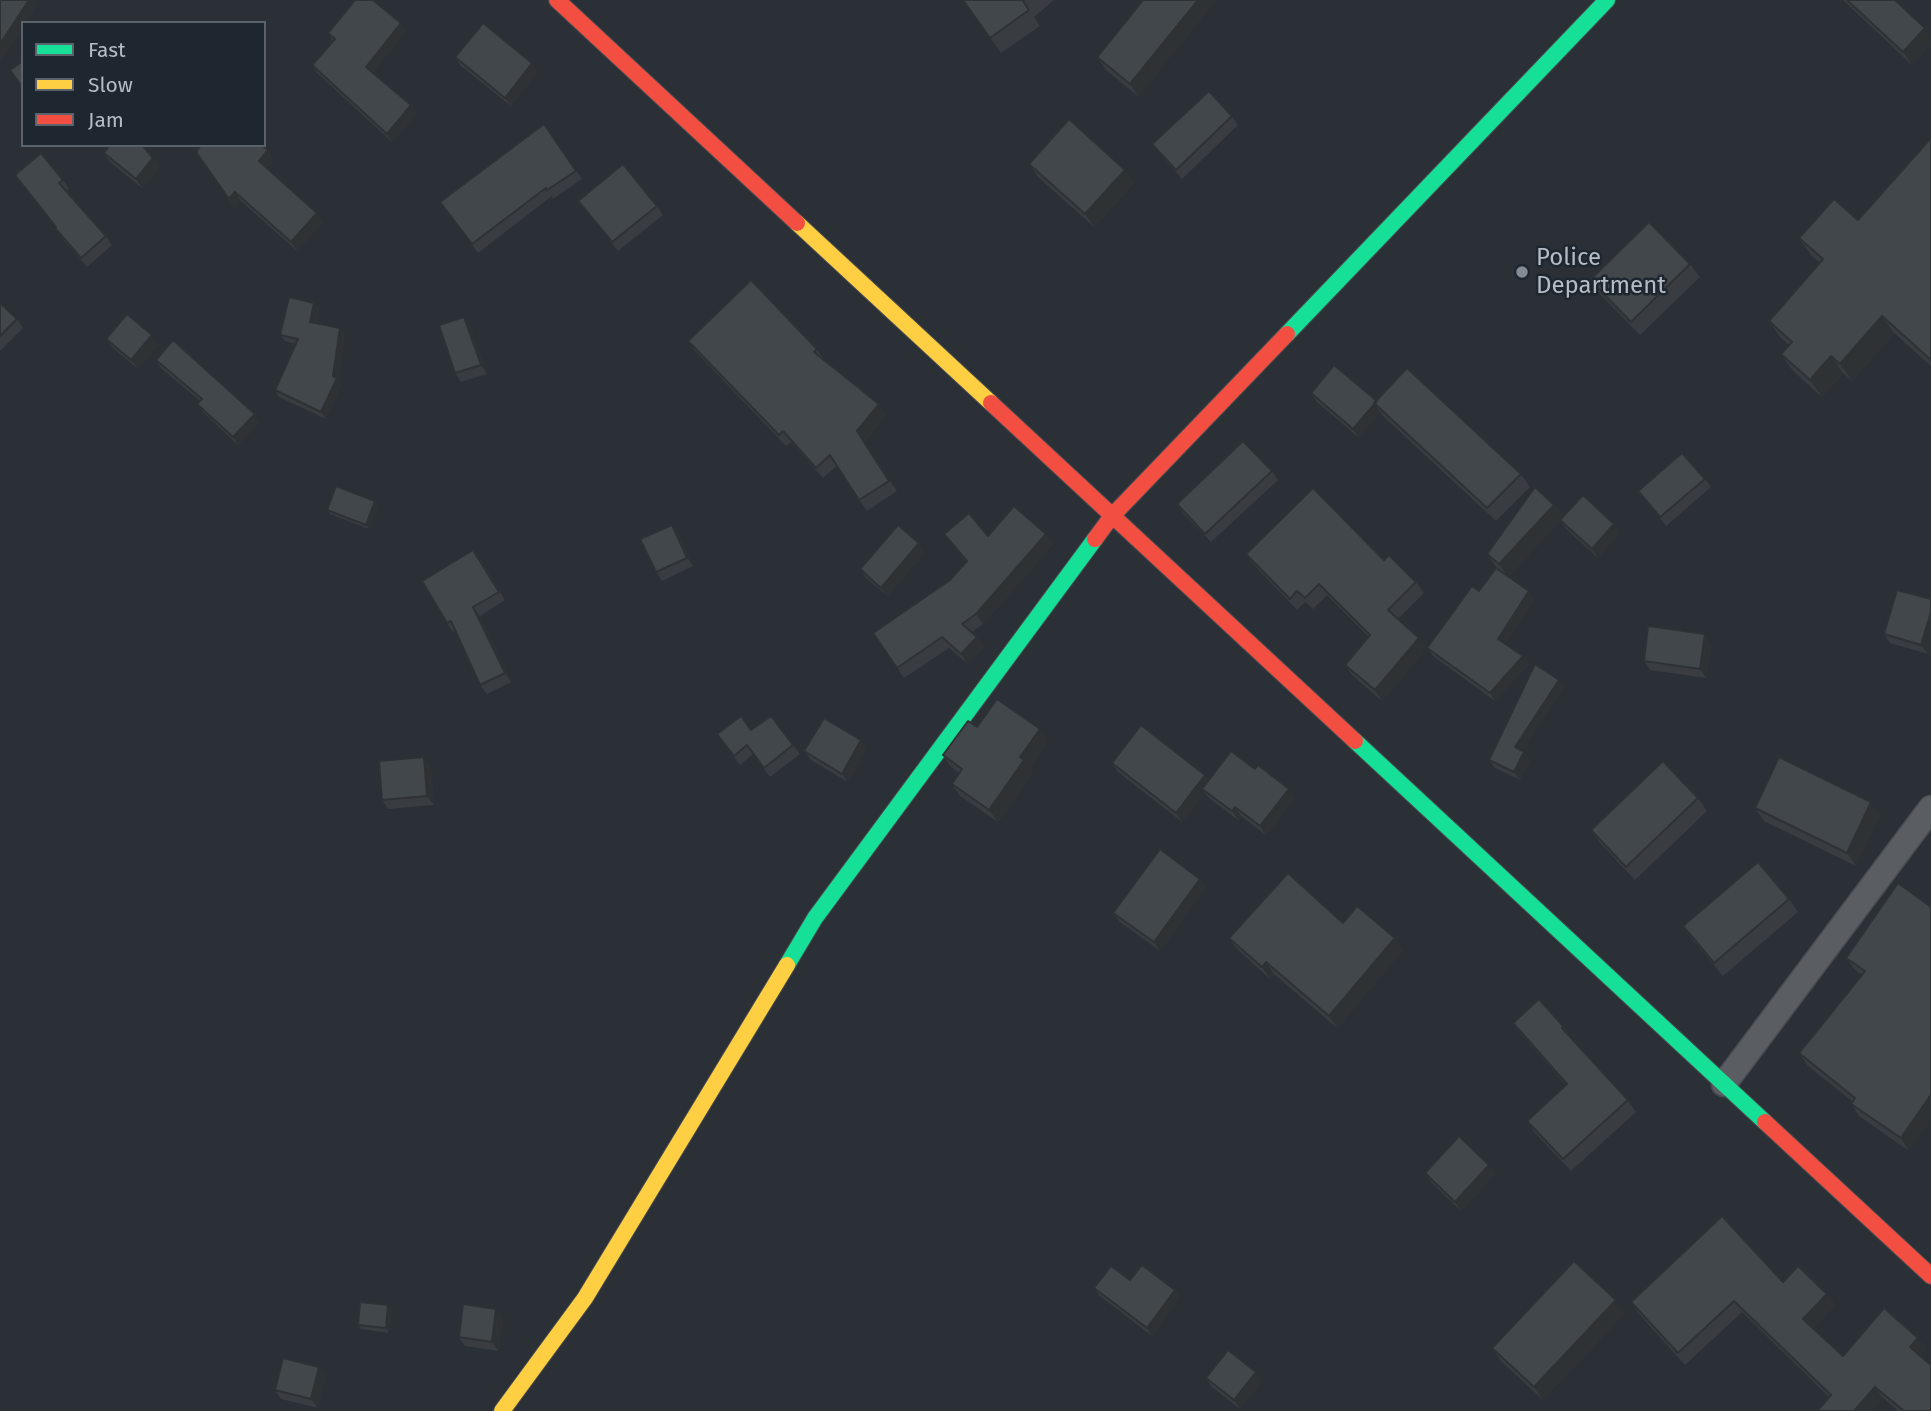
<!DOCTYPE html>
<style>
body{margin:0}
#map{position:relative;width:1931px;height:1411px;overflow:hidden;background:#2a3036;font-family:"Fira Sans",sans-serif}
canvas{display:block}
.legend{position:absolute;left:21px;top:21px;width:245px;height:126px;box-sizing:border-box;background:#1e262f;border:2px solid #5a626b;margin:0;padding:9px 12px;list-style:none;font-size:21px;color:#b5bcc6}
.legend li{display:flex;align-items:center;gap:14px;height:35px}
.legend b{width:35px;border:2px solid #5a626b}
</style>
<div id="map">
<canvas width="1931" height="1411"></canvas>
<ul class="legend">
<li><b style="height:9px;background:#16e098"></b>Fast</li>
<li><b style="height:9px;background:#ffcf43"></b>Slow</li>
<li><b style="height:9px;background:#f24e42"></b>Jam</li>
</ul>
</div>
<script>
const c = document.querySelector('canvas').getContext('2d');
c.lineJoin = 'round';
const shape = rows => new Path2D(rows.map(r => 'M' + r).join(''));
function stroke(path, color, width, dash) { c.strokeStyle = color; c.lineWidth = width; c.lineCap = dash ? 'butt' : 'round'; c.setLineDash(dash || []); c.stroke(path); }
function fill(path, color) { c.fillStyle = color; c.fill(path, 'evenodd'); }
function label(font, color, halo, rows, align = 'center') {
  c.font = font + ' "Fira Sans",sans-serif'; c.lineWidth = 5; c.setLineDash([]); c.textBaseline = 'middle'; c.strokeStyle = halo; c.fillStyle = color; for (const [text, x, y, turn = 0] of rows) {
    c.save(); c.translate(x, y); c.rotate((+turn || 0) * Math.PI / 180); c.textAlign = isNaN(turn) ? turn : align; if (halo) c.strokeText(text, 0, 0); c.fillText(text, 0, 0); c.restore();
  }
}
const street = shape([
 [1724,1084,1931,808]
]);
const fast = shape([
 [1287,334,1607,0],
 [1355,741,1765,1122],
 [787,965,815,918,1095,539]
]);
const slow = shape([
 [797,223,991,403],
 [502,1411,585,1298,787,965]
]);
const jam = shape([
 [557,0,797,223],
 [991,403,1355,741],
 [1095,539,1112,516,1287,334],
 [1765,1122,1931,1276]
]);
const wall = shape([
 [963,0,1054,0,1034,17,1040,26,1001,53],
 [1143,0,1139,97,1106,70,1097,57],
 [1843,0,1895,0,1925,28,1931,37,1931,44,1912,65],
 [406,31,373,73,411,105,417,113,392,142,317,73,312,65,333,41,328,33],
 [455,57,538,72,511,106,461,66],
 [1232,116,1238,125,1182,179,1159,153,1152,144],
 [544,124,582,179,553,199,552,196,478,253,440,202],
 [1931,138,1931,366,1894,333,1852,381,1843,373,1822,397,1793,371,1781,354,1789,345,1781,338,1769,321,1820,263,1811,255,1799,238,1858,220],
 [196,152,274,159,267,168,317,213,323,222,297,251,241,201,235,208],
 [104,153,153,158,159,167,142,188,110,162],
 [1029,164,1134,183,1094,227,1038,177],
 [15,175,63,180,69,189,66,191,106,236,112,245,87,267,61,237,55,228,56,228],
 [578,201,657,206,663,215,618,251],
 [1690,264,1700,277,1640,335,1599,293,1590,280],
 [0,303,17,319,23,328,0,351],
 [319,309,316,323,340,328,345,334,338,380,341,385,326,419,279,397,275,390,296,344,285,341,280,335],
 [470,326,487,374,461,382,455,373],
 [106,339,158,344,138,369,113,348],
 [688,341,817,349,824,360,879,404,886,415,865,442,897,491,867,511,837,466,823,478,791,442,786,446,695,351],
 [156,360,260,421,238,445,203,412,197,404,200,401,161,368],
 [1311,393,1377,401,1521,474,1530,487,1496,521,1383,416,1380,412,1359,438,1317,402],
 [1272,471,1278,480,1211,542,1183,513,1177,504],
 [1705,479,1711,487,1666,526,1638,491],
 [375,501,378,506,369,529,330,514,327,510],
 [1554,505,1563,517,1614,524,1620,533,1598,558,1566,529,1561,520,1508,577,1534,599,1505,644,1523,656,1529,664,1495,701,1433,656,1427,648,1479,591,1496,567,1487,554],
 [672,525,678,533,693,566,662,581,656,572],
 [944,534,988,536,1046,534,1053,544,983,624,972,632,977,637,984,647,968,664,949,648,904,678,873,633,950,580,966,562],
 [925,552,888,596,866,578,860,569],
 [1246,554,1384,560,1416,582,1424,593,1398,619,1419,638,1427,648,1382,701,1353,676,1345,665,1369,637,1327,595,1313,609,1305,602,1297,610,1254,565],
 [480,559,505,600,480,616,511,682,487,694,480,685,455,631,453,632,447,623],
 [1931,599,1931,642,1928,654,1890,643,1884,634],
 [1711,643,1706,678,1650,670,1644,661],
 [1559,680,1565,687,1523,751,1530,760,1520,780,1495,768,1489,760],
 [977,727,1040,729,1048,741,1030,768,1033,772,998,822,960,796,952,784,959,773,951,767,943,755],
 [751,730,793,745,800,754,770,777,753,754,740,765,723,743],
 [861,740,867,749,848,782,811,760,804,751],
 [1112,763,1205,775,1209,780,1295,798,1266,835,1241,816,1238,820,1209,798,1205,793,1182,822,1118,772],
 [431,766,434,805,388,809,382,800],
 [1698,798,1707,811,1635,880,1600,843,1591,830],
 [1755,808,1880,815,1856,866,1764,821],
 [1200,879,1206,887,1160,951,1120,922,1113,913],
 [1789,899,1798,912,1723,976,1692,939,1683,926],
 [1931,907,1931,1119,1909,1151,1859,1116,1851,1104,1852,1101,1808,1066,1799,1053,1862,975,1855,970,1846,958],
 [1343,923,1395,938,1403,950,1337,1028,1274,974,1270,979,1237,949,1229,938],
 [1513,1023,1564,1027,1572,1039,1628,1100,1636,1112,1571,1171,1535,1133,1527,1121,1566,1085,1522,1035],
 [1425,1173,1495,1174,1461,1211,1431,1182],
 [1130,1280,1175,1290,1180,1298,1152,1336,1100,1296,1094,1288],
 [1783,1282,1827,1294,1835,1305,1813,1329,1843,1356,1918,1338,1926,1349,1920,1355,1931,1411,1898,1411,1883,1398,1829,1397,1742,1312,1685,1365,1638,1313,1631,1302],
 [392,1309,389,1333,361,1329,358,1325],
 [1625,1313,1543,1400,1501,1361,1492,1348],
 [503,1318,498,1351,465,1346,459,1337],
 [319,1367,325,1376,318,1408,281,1399,275,1390],
 [1206,1378,1262,1381,1240,1409,1212,1387]
]);
const shadedWall = shape([
 [29,0,35,0,38,4,26,23,23,23,23,28,0,62,0,44],
 [1198,0,1217,0,1139,97,1130,84],
 [401,23,406,31,372,75,366,67],
 [1925,28,1931,37,1931,44,1912,65,1903,52],
 [532,63,538,72,511,106,505,98],
 [411,105,417,113,392,142,387,134],
 [268,150,274,159,266,170,259,161],
 [153,158,159,167,142,188,136,179],
 [1125,170,1134,183,1094,227,1085,214],
 [235,192,241,201,235,208,229,199],
 [317,213,323,222,297,251,291,242],
 [314,303,319,309,314,329,310,322],
 [1882,316,1894,333,1852,381,1840,364],
 [464,317,470,326,487,374,481,365],
 [340,328,345,334,338,380,341,385,326,419,321,412,333,376],
 [152,335,158,344,138,369,131,360],
 [1831,356,1843,373,1822,397,1810,380],
 [1377,401,1374,403,1380,412,1359,438,1353,429],
 [879,404,886,415,865,442,897,491,857,431],
 [255,414,260,421,238,445,233,437],
 [375,501,378,506,369,529,366,525],
 [1554,505,1563,518,1508,577,1499,564],
 [1614,524,1620,533,1598,558,1592,549],
 [672,525,678,533,693,566,687,558],
 [1046,534,1053,544,983,624,976,614],
 [919,543,925,552,888,596,881,588],
 [1529,591,1534,599,1503,647,1498,639],
 [473,607,480,616,511,682,505,673],
 [1931,612,1931,642,1928,654,1921,645],
 [1705,634,1711,643,1706,678,1700,669],
 [977,637,984,647,968,664,961,654],
 [1419,638,1427,648,1382,701,1375,690],
 [1523,656,1529,664,1495,701,1490,693],
 [1559,680,1565,687,1521,755,1515,747],
 [1040,729,1048,741,1030,768,1033,772,998,822,989,810,1020,757],
 [861,740,867,749,848,782,842,774],
 [1524,752,1530,760,1520,780,1514,772],
 [424,757,431,766,434,805,427,796],
 [1205,775,1212,784,1202,789,1205,793,1182,822,1176,813],
 [1289,789,1295,798,1266,835,1260,826],
 [1871,802,1880,815,1856,866,1847,853],
 [1235,807,1241,816,1238,820,1232,811],
 [1200,879,1206,887,1160,951,1154,942],
 [1395,938,1403,950,1337,1028,1329,1016],
 [1266,962,1274,974,1270,979,1262,967],
 [1930,1096,1931,1098,1931,1119,1909,1151,1901,1138],
 [1489,1165,1495,1174,1461,1211,1455,1202],
 [1175,1290,1180,1298,1152,1336,1147,1328],
 [1827,1294,1835,1305,1811,1331,1803,1319],
 [1616,1300,1625,1313,1543,1400,1534,1387],
 [388,1305,392,1309,389,1333,386,1328],
 [496,1309,503,1318,498,1351,492,1342],
 [1918,1338,1926,1349,1918,1358,1910,1347],
 [319,1367,325,1376,318,1408,311,1399],
 [1256,1372,1262,1381,1240,1409,1234,1400],
 [1875,1387,1883,1398,1872,1411,1854,1411]
]);
const building = shape([
 [0,0,29,0,0,44,0,0],
 [355,0,373,0,401,23,366,67,411,105,387,134,312,65,335,39,328,33,355,0],
 [963,0,1024,0,1023,1,1029,10,990,38,963,0],
 [1143,0,1198,0,1130,84,1097,57,1143,0],
 [1847,0,1895,0,1925,28,1903,52,1847,0],
 [483,23,532,63,505,98,455,57,483,23],
 [23,61,23,88,10,70,23,61],
 [1209,91,1232,116,1176,170,1152,144,1209,91],
 [1069,119,1125,170,1085,214,1029,164,1069,119],
 [544,124,576,171,547,190,546,188,472,244,440,202,544,124],
 [1931,138,1931,360,1882,316,1840,364,1831,356,1810,380,1781,354,1792,342,1769,321,1823,259,1799,238,1834,199,1858,220,1931,138],
 [110,145,142,145,153,158,136,179,104,153,110,145],
 [201,145,262,145,268,150,259,161,317,213,291,242,235,192,229,199,196,152,201,145],
 [41,153,63,180,59,183,106,236,81,258,55,228,56,227,15,175,41,153],
 [623,164,657,206,612,242,578,201,623,164],
 [1649,222,1690,264,1631,322,1590,280,1649,222],
 [751,280,817,349,814,352,879,404,857,431,889,481,859,500,830,455,816,468,783,431,779,435,688,341,751,280],
 [289,297,314,303,310,322,340,328,333,376,337,378,321,412,275,390,298,339,280,335,289,297],
 [0,303,17,319,0,336,0,303],
 [127,314,152,335,131,360,106,339,127,314],
 [464,317,481,365,455,373,439,325,464,317],
 [173,340,255,414,233,437,197,404,202,399,156,360,173,340],
 [1334,365,1377,401,1353,429,1311,393,1334,365],
 [1407,368,1521,474,1487,508,1374,403,1407,368],
 [1243,441,1272,471,1205,534,1177,504,1243,441],
 [1682,453,1705,479,1660,517,1638,491,1682,453],
 [336,486,375,501,366,525,327,510,336,486],
 [1535,487,1554,505,1499,564,1487,554,1535,487],
 [1313,488,1384,560,1389,555,1416,582,1388,610,1419,638,1375,690,1345,665,1370,635,1319,584,1305,598,1297,591,1290,599,1246,554,1313,488],
 [1583,495,1614,524,1592,549,1560,520,1583,495],
 [1014,506,1046,534,976,614,962,624,977,637,961,654,942,637,897,668,873,633,950,580,967,561,944,534,969,513,988,536,1014,506],
 [672,525,687,558,656,572,640,539,672,525],
 [898,525,919,543,881,588,860,569,898,525],
 [473,550,499,592,473,607,505,673,480,685,451,621,447,623,422,581,473,550],
 [1496,568,1529,591,1498,639,1523,656,1490,693,1427,648,1472,586,1479,591,1496,568],
 [1897,590,1931,599,1931,612,1921,645,1884,634,1897,590],
 [1648,626,1705,634,1700,669,1644,661,1648,626],
 [1535,664,1559,680,1515,747,1524,752,1514,772,1489,760,1535,664],
 [997,699,1040,729,1020,757,1024,760,989,810,952,784,962,769,943,755,968,721,977,727,997,699],
 [741,716,751,730,771,716,793,745,764,768,747,745,734,756,717,734,741,716],
 [824,718,861,740,842,774,804,751,824,718],
 [1141,725,1205,775,1176,813,1112,763,1141,725],
 [1231,751,1255,769,1258,765,1289,789,1260,826,1235,807,1232,811,1202,789,1231,751],
 [424,757,427,796,382,800,379,761,424,757],
 [1779,757,1871,802,1847,853,1755,808,1779,757],
 [1663,761,1698,798,1626,867,1591,830,1663,761],
 [1160,849,1200,879,1154,942,1113,913,1160,849],
 [1758,862,1789,899,1714,963,1683,926,1758,862],
 [1288,873,1343,923,1357,906,1395,938,1329,1016,1266,962,1262,967,1229,938,1288,873],
 [1898,883,1931,907,1931,1097,1930,1096,1901,1138,1851,1104,1855,1098,1799,1053,1865,971,1846,958,1898,883],
 [1539,999,1564,1027,1562,1028,1628,1100,1563,1159,1527,1121,1567,1084,1513,1023,1539,999],
 [1459,1136,1489,1165,1455,1202,1425,1173,1459,1136],
 [1722,1216,1783,1282,1798,1266,1827,1294,1803,1319,1843,1356,1884,1308,1918,1338,1910,1347,1931,1365,1931,1411,1904,1411,1875,1387,1854,1411,1817,1411,1831,1395,1734,1301,1678,1353,1631,1302,1722,1216],
 [1574,1261,1616,1300,1534,1387,1492,1348,1574,1261],
 [1142,1265,1175,1290,1147,1328,1094,1288,1111,1266,1130,1280,1142,1265],
 [360,1302,388,1305,386,1328,358,1325,360,1302],
 [463,1304,496,1309,492,1342,459,1337,463,1304],
 [1228,1350,1256,1372,1234,1400,1206,1378,1228,1350],
 [283,1358,319,1367,311,1399,275,1390,283,1358]
]);
const markers = [
 [1522,272,7,"#848b94"]
];
const poiNames = [
 ["Police",1536,258],
 ["Department",1536,286]
];
stroke(street, '#484c50', 27);
stroke(fast, '#484c50', 18);
stroke(slow, '#484c50', 18);
stroke(jam, '#484c50', 18);
stroke(street, '#5a5e63', 24);
stroke(fast, '#16e098', 16);
stroke(slow, '#ffcf43', 16);
stroke(jam, '#f24e42', 16);
fill(wall, '#393d41');
fill(shadedWall, '#2e3235');
fill(building, '#42474c');
stroke(building, '#2e3235', 2);
for (const [x, y, r, color] of markers) { const dot = new Path2D(); dot.arc(x, y, r, 0, 2 * Math.PI); c.fillStyle = color; c.fill(dot); stroke(dot, '#1e262f', 2.5); }
label('24px', '#b5bcc6', '#1e262f', poiNames, 'left');
</script>
